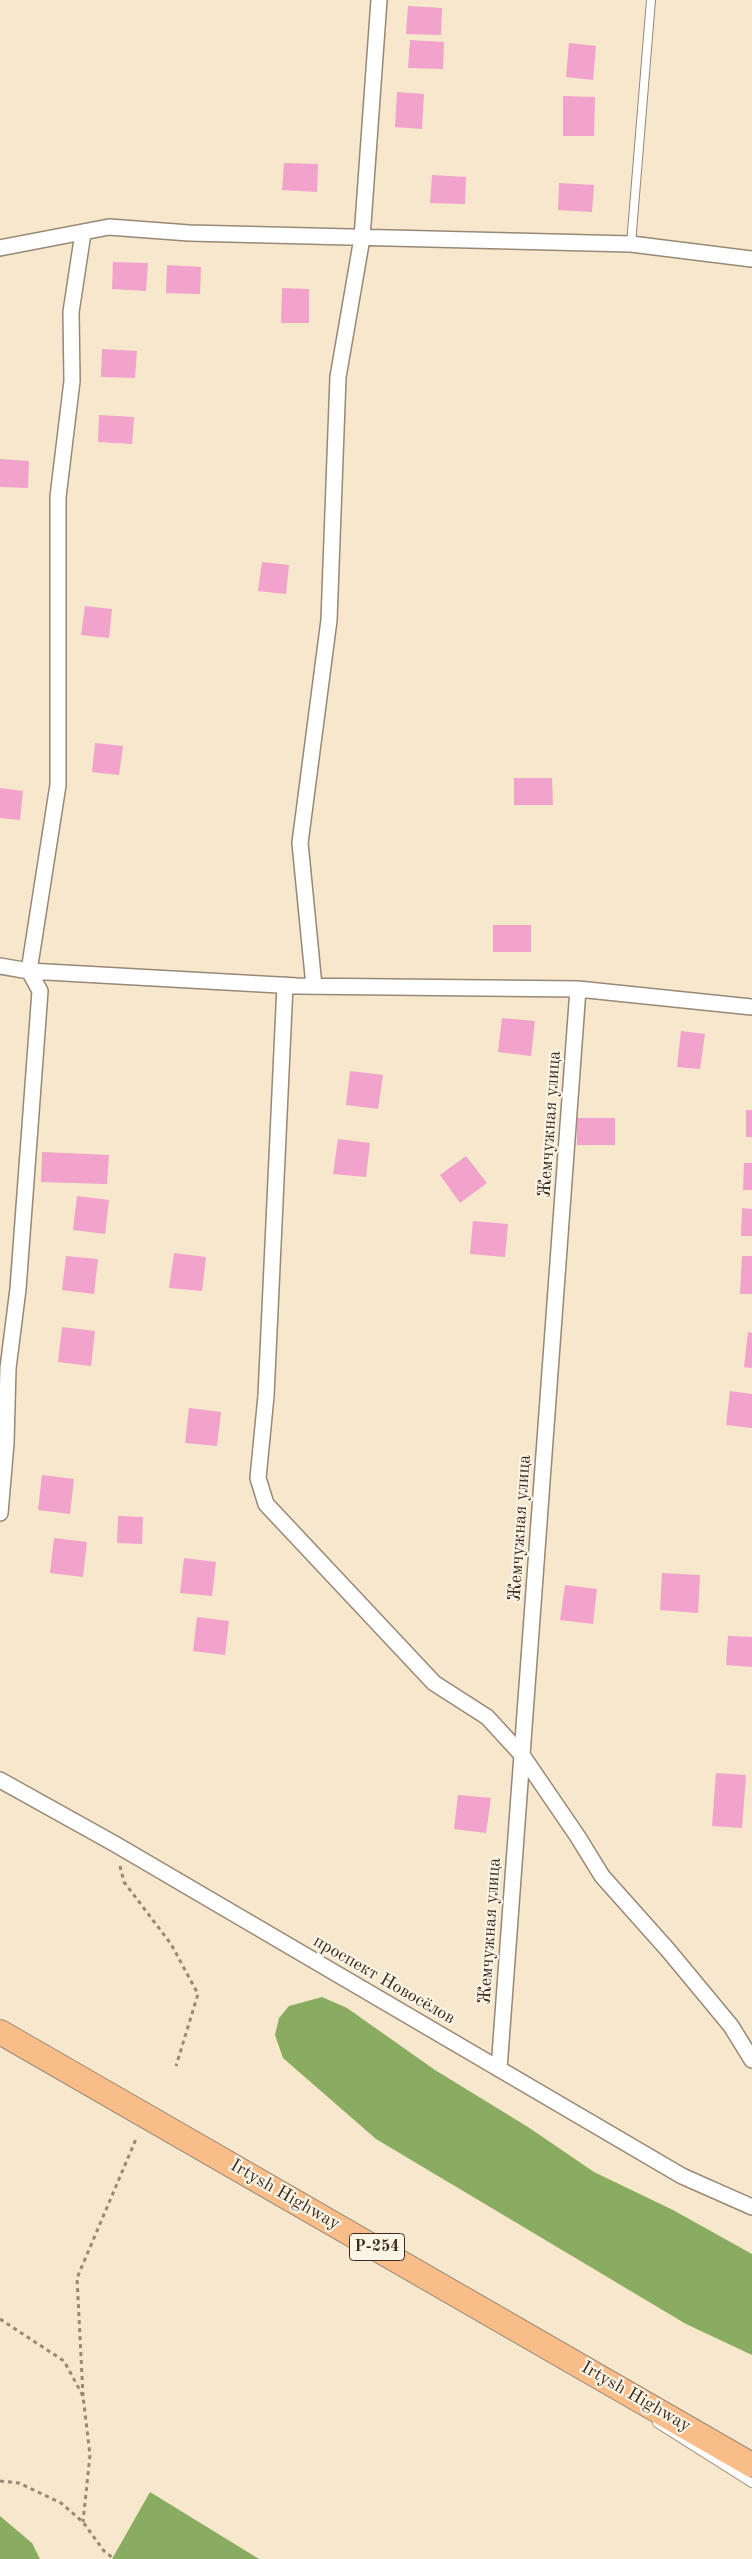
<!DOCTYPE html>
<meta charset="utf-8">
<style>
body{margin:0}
canvas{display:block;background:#f6e7cd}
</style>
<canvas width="752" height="2559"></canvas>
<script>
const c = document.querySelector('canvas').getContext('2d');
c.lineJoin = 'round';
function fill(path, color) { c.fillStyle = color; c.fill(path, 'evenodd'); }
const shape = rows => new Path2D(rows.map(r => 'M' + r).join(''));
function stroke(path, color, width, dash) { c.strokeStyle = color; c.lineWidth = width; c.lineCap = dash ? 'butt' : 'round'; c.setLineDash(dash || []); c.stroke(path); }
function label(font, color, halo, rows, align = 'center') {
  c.font = font + ' "Old Standard TT",serif'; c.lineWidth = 4.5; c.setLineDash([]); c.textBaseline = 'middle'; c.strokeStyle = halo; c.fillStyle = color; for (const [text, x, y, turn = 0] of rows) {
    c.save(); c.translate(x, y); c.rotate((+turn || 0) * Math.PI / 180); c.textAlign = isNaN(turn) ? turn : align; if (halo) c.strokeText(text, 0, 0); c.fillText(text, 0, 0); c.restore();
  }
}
const forest = shape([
 [322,1997,347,2008,435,2070,528,2127,594,2172,673,2210,752,2254,752,2355,686,2324,376,2139,283,2058,275,2035,279,2018,289,2006],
 [150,2492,259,2559,112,2559],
 [0,2516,32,2543,40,2559,0,2559]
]);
const building = shape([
 [408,6,442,8,441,35,406,34],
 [410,40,444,42,443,69,408,68],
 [569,43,596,46,593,80,566,77],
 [397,92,424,94,422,129,395,127],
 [563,96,595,97,594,136,563,136],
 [284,163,318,164,317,192,282,190],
 [432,175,466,177,465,204,430,203],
 [559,183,594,185,592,212,558,210],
 [113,262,148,263,146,291,112,289],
 [167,265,201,267,200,294,166,293],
 [282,288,309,289,309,323,281,323],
 [102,349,137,351,135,378,101,377],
 [99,415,134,417,132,444,98,442],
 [0,459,29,461,28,488,0,487],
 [262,562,289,565,286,594,258,591],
 [85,606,112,609,109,638,81,635],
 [95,743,123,746,119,775,92,772],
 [514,778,552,778,553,805,514,805],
 [0,788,23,791,20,820,0,818],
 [493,925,531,925,531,952,493,952],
 [502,1018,535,1021,531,1056,498,1052],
 [681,1031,705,1034,700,1069,677,1067],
 [350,1071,383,1075,378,1109,346,1105],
 [746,1110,752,1110,752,1137,746,1137],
 [577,1118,615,1118,615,1145,577,1145],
 [338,1139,370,1143,366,1177,333,1174],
 [42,1152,109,1155,107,1184,41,1182],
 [466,1156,487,1183,460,1203,440,1175],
 [744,1163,752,1163,752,1190,743,1190],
 [77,1196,109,1200,105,1234,73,1230],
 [742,1208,752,1209,752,1236,741,1236],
 [473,1221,508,1224,505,1257,470,1254],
 [174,1253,206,1257,202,1291,169,1288],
 [66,1256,98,1259,94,1294,62,1290],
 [742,1256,752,1256,752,1294,740,1294],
 [62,1327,95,1331,91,1366,58,1362],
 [748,1332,752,1333,752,1368,744,1367],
 [730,1391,752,1394,752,1428,726,1425],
 [189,1408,221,1412,217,1446,185,1443],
 [42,1475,74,1479,70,1514,38,1510],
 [118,1516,143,1517,142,1544,117,1543],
 [54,1538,87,1542,83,1577,50,1573],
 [184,1558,216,1562,212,1596,180,1593],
 [662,1573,700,1575,698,1613,660,1610],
 [565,1585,597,1589,593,1624,560,1620],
 [197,1617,229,1621,225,1655,193,1651],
 [728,1636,752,1637,752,1667,726,1665],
 [716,1773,746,1775,742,1828,712,1826],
 [458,1795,491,1798,486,1833,454,1829]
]);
const path = shape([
 [120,1866,124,1882,171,1944,198,1994,176,2066],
 [0,2319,64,2361,83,2396,90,2455,83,2522],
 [83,2396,77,2278,136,2139],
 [0,2481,19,2483,61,2503,83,2522,104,2551,114,2559]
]);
const service = shape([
 [631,244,651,0],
 [657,2423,752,2483]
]);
const minor = shape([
 [83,233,71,312,72,381,58,497,58,785,29,971,297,986,578,989,752,1007],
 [0,248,109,227,189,233,631,244,752,259],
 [0,966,29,971,40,991,18,1289,8,1368,6,1443,0,1513],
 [285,985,266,1396,258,1478,266,1504,434,1683,487,1717,522,1755,578,1837,602,1876,668,1950,731,2026,752,2060],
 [314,986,300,843,329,620,338,377,362,238,379,0],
 [0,1780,115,1844,682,2176,752,2207],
 [499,2069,578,989]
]);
const trunk = shape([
 [0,2032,752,2465]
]);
const shields = [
 [377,2247,55]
];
const shieldNames = [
 ["Р-254",377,2247]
];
const streetNames = [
 ["Жемчужная улица",550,1124,-86],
 ["Жемчужная улица",520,1528,-86],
 ["Жемчужная улица",490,1931,-86],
 ["проспект Новосёлов",384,1980,30],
 ["Irtysh Highway",285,2195,30],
 ["Irtysh Highway",636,2397,30]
];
fill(forest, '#8aac61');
fill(building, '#f1a3cb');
stroke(service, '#988876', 10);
stroke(minor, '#988876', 18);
stroke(trunk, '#988876', 26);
stroke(path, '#988876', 3, [4, 4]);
stroke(service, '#fff', 8);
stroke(minor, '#fff', 15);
stroke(trunk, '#f8bd89', 24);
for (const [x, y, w] of shields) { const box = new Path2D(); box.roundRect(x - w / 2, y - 13.5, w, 27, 4); c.fillStyle = '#fcf5e5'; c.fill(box); stroke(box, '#3b2a1e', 1); }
label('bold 16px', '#3b2a1e', null, shieldNames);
label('18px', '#3b2a1e', '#fcf5e5', streetNames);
</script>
